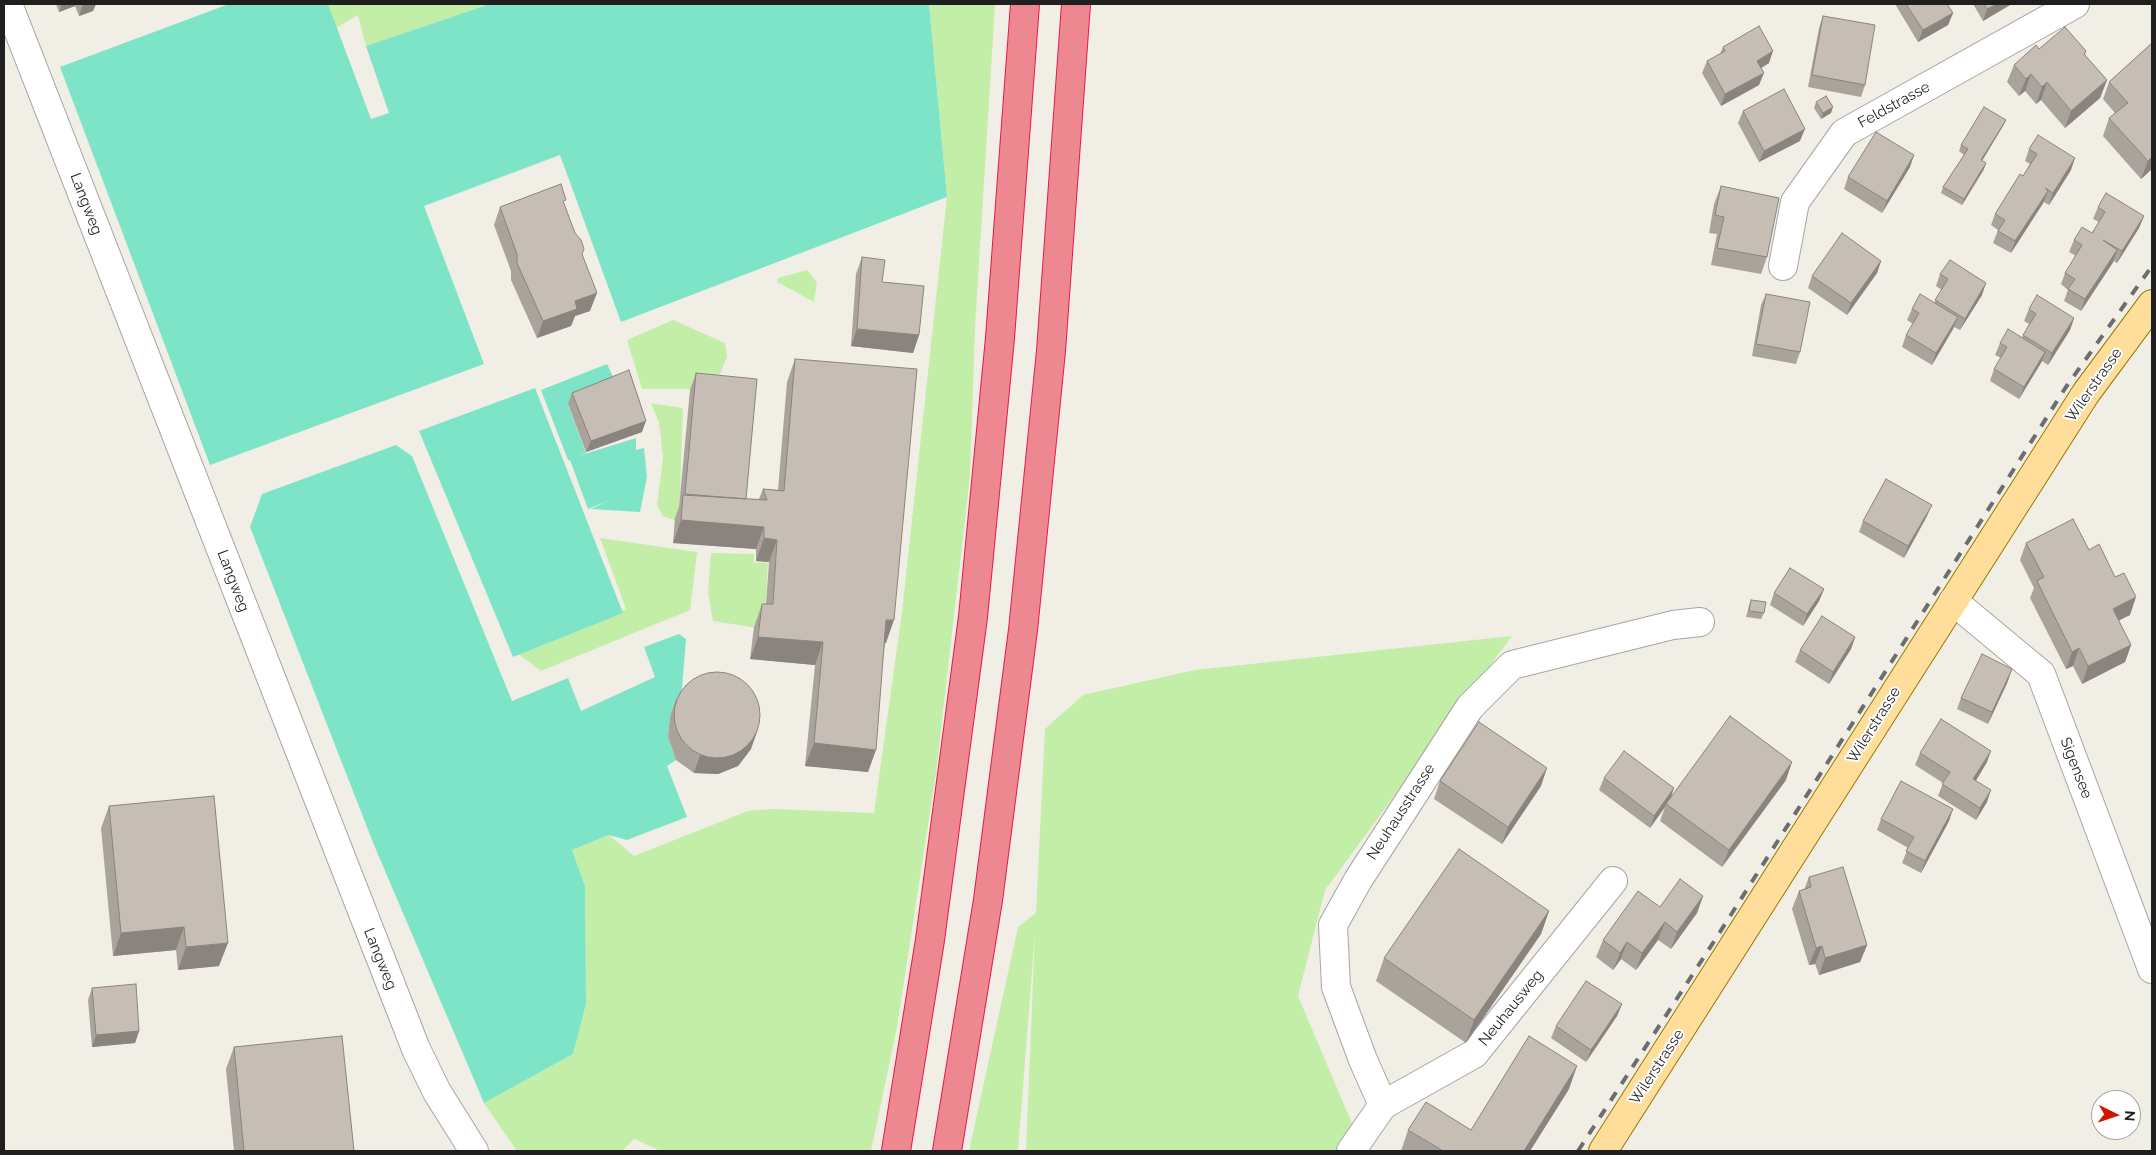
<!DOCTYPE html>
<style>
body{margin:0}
#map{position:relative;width:2156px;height:1155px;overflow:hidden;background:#f1eee5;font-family:Raleway,sans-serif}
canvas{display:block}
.frame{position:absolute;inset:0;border:5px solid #1f1f1f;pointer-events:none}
.north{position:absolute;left:2091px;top:1090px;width:50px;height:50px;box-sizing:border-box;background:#fff;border:1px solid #a5a5a5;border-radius:50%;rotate:94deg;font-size:14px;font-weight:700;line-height:20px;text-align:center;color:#1f1f1f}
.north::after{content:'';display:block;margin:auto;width:18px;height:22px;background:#ce1600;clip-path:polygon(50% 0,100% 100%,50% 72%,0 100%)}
</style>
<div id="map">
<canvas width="2156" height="1155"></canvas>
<div class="frame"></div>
<div class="north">N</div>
</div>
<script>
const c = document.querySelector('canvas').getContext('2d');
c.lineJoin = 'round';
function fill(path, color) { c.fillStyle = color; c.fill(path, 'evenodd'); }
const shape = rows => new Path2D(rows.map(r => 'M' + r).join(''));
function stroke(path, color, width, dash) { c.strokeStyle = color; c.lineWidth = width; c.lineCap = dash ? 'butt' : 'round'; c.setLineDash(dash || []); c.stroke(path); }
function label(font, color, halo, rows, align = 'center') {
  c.font = font + ' Raleway,sans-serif'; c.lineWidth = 4; c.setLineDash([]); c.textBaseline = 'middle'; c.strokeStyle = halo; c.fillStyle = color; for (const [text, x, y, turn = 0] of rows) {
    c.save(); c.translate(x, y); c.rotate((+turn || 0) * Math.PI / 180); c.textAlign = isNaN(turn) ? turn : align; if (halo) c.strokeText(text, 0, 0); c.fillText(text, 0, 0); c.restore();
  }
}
const grass = shape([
 [328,4,491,4,366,46,358,15,336,28],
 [929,4,995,4,975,327,970,476,936,773,897,1027,871,1151,661,1151,634,1139,622,1151,517,1151,484,1103,573,1054,586,1004,585,886,572,850,609,835,634,856,748,811,773,809,874,813,902,612,947,197],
 [807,270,817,282,814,302,777,282,778,278],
 [673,320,725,343,727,357,714,389,642,389,627,340],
 [651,403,683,408,679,522,663,516,657,505,663,457,659,423],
 [600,538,697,552,690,610,541,671,517,653,626,609],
 [711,553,754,554,754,562,768,563,764,629,713,621,708,593],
 [1512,636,1325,890,1298,996,1359,1140,1350,1151,1026,1151,1035,933,1018,1151,969,1151,1018,927,1036,913,1045,729,1083,695,1195,670]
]);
const pitch = shape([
 [229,4,328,4,371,119,389,113,366,46,490,4,929,4,947,197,621,322,560,155,424,206,484,364,210,465,60,67],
 [607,364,617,385,568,405,586,453,578,456,636,438,636,450,644,448,647,477,640,512,591,509,608,501,588,509,570,460,568,460,541,390],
 [535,388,623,613,513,657,419,431],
 [396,445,412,456,512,701,568,678,581,711,655,677,644,647,679,634,686,639,681,700,670,717,668,737,676,760,667,766,687,817,627,840,609,835,572,850,585,886,586,1004,573,1054,484,1103,374,845,250,527,262,494]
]);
const minor = shape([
 [8,4,416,1049,437,1092,474,1151],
 [1783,266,1795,202,1844,133,2075,4],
 [1953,601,2041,674,2152,969],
 [1383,1105,1363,1060,1336,987,1333,925,1358,880,1470,707,1512,665,1673,625,1700,622],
 [1351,1151,1383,1105,1474,1054,1613,881]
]);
const major = shape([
 [1603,1151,2086,393,2152,304]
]);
const highway = shape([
 [896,1151,930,940,973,617,1000,338,1025,4],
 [947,1151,988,900,1023,630,1051,351,1076,4]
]);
const rail = shape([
 [1578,1151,1713,943,2066,387,2152,266]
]);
const wall = shape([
 [56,4,96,4,93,11,79,16,75,6,59,12],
 [1895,4,1947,4,1953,13,1948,25,1918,42],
 [1973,4,2010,4,2010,5,1983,21],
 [1823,16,1865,85,1861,97,1808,87,1819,28],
 [2152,43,2152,169,2141,179,2103,136,2109,118,2115,113,2103,99,2109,82],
 [1723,47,1769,63,1761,68,1759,85,1721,106,1702,73,1707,61,1720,54],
 [2039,49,2086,51,2085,55,2107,80,2100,98,2065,128,2041,100,2036,104,2025,91,2019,96,2007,82,2014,65],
 [1816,102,1831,113,1821,119,1814,108],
 [1743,111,1800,141,1759,162,1738,123],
 [2006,120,2003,126,1982,160,1984,169,1962,205,1941,193,1943,187,1964,155,1959,151,1961,145],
 [2029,149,2071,170,2049,205,2044,202,2011,253,1993,243,1998,230,1991,225,1995,214,2023,176,2030,164,2025,161],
 [1910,167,1882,213,1844,189,1848,177],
 [1721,186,1767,257,1761,274,1711,265,1717,234,1709,233,1714,204],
 [564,205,582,254,590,311,575,316,571,326,537,338,511,280,511,271,494,225,500,207],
 [2098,207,2144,216,2139,228,2117,263,2114,261,2081,311,2064,301,2068,290,2061,284,2065,273,2076,256,2069,252,2074,240,2092,233,2099,222,2093,219],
 [862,257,882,282,919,335,913,353,851,346,856,274],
 [1881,261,1877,273,1847,315,1808,288,1812,276],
 [1940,274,1982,295,1960,330,1954,327,1932,365,1902,347,1906,335,1913,324,1907,320,1912,309,1934,303,1942,290,1936,286],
 [1766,294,1800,352,1796,364,1752,356,1761,305],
 [2029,309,2074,318,2070,330,2048,365,2042,361,2019,399,1990,381,1994,369,2001,358,1995,355,2000,343,2022,337,2029,324,2024,321],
 [795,359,886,643,885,643,868,772,805,766,815,665,750,659,754,627,762,604,766,604,769,562,756,561,756,549,673,543,675,518,679,507,690,390,696,373,746,499,759,499,763,489,778,490,787,382],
 [572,393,642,432,586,452,568,404],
 [1927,516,1904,558,1859,532,1863,521],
 [2026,543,2089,550,2115,577,2130,615,2118,620,2131,645,2125,662,2082,684,2073,666,2066,669,2030,598,2034,588,2020,560],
 [1824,589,1819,601,1803,626,1770,605,1774,593],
 [1751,600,1764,613,1761,619,1746,617,1749,606],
 [1855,637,1851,649,1829,684,1795,662,1800,650],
 [2008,681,1988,724,1957,709,1961,698],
 [676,699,751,749,738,766,718,774,694,773,676,760,668,737,670,717],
 [1920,753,1987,762,1976,781,1987,802,1976,820,1938,796,1943,783,1915,765],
 [1604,778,1674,788,1671,796,1786,780,1722,867,1660,821,1665,807,1650,828,1599,790],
 [1440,781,1541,786,1502,844,1434,799],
 [109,806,219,966,178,970,176,950,113,956,101,828],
 [1881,819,1949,821,1921,873,1902,863,1908,848,1877,830],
 [1809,877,1867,945,1860,962,1819,975,1815,964,1809,965,1792,909,1799,891,1804,890],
 [1703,896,1697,913,1671,949,1658,940,1636,970,1621,959,1613,970,1596,957,1603,940,1660,907],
 [1549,911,1541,934,1466,1043,1376,981,1384,958],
 [92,988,139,1031,135,1043,92,1047,88,1000],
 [1622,1004,1617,1016,1586,1062,1551,1038,1556,1026],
 [234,1047,354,1151,234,1151,226,1069],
 [1569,1089,1530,1151,1401,1151,1408,1130,1471,1130]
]);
const shadedWall = shape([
 [62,4,76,4,75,6,59,12],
 [83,4,96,4,93,11,79,16],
 [1997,4,2010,4,2010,5,1983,21,1987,9],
 [1953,13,1948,25,1918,42,1923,30],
 [1773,51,1769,63,1753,73,1757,61],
 [1764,73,1759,85,1721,106,1725,94],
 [2031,74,2025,91,2019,96,2026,79],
 [2107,80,2100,98,2065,128,2071,111],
 [2047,82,2041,100,2036,104,2042,87],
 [1833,107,1831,113,1821,119,1823,113],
 [2006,120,2003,126,1979,166,1981,160],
 [1805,129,1800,141,1759,162,1764,151],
 [1914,155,1910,167,1882,213,1887,201],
 [2152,157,2152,169,2141,179,2148,161],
 [2075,158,2071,170,2049,205,2053,193],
 [1986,163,1984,169,1962,205,1964,199],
 [2048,191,2043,203,2011,253,2015,241],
 [2144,216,2139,228,2117,263,2122,251],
 [2117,250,2113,262,2081,311,2085,299],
 [1881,261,1877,273,1847,315,1851,303],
 [1986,283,1982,295,1960,330,1965,319],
 [597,293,590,311,575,316,571,326,537,338,543,321,575,301],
 [1958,317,1953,329,1932,365,1936,353],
 [2074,318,2070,330,2048,365,2052,353],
 [857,329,919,335,913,353,851,346],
 [2045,352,2041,363,2019,399,2024,387],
 [646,421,642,432,586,452,591,441],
 [1932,505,1927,516,1904,558,1908,546],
 [681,520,764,527,756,549,673,543],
 [764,538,777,540,769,562,756,561],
 [1824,589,1819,601,1803,626,1807,614],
 [2136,597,2130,615,2106,627,2113,609],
 [886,620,894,620,886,643,878,643],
 [758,637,823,642,815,665,750,659],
 [1855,637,1851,649,1829,684,1833,672],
 [2131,645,2125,662,2082,684,2088,666],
 [2079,648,2073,666,2066,669,2072,652],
 [2012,669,2008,681,1988,724,1992,712],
 [757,732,751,749,738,766,718,774,694,773,700,755],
 [814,743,876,750,868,772,805,766],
 [1991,751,1987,762,1969,791,1973,779],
 [1792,762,1786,780,1722,867,1729,850],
 [1547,768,1541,786,1502,844,1508,827],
 [1674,788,1670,800,1666,804,1665,807,1650,828,1654,816],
 [1991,790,1987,802,1976,820,1980,808],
 [1953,809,1949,821,1921,873,1925,861],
 [1703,896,1697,913,1671,949,1677,932],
 [1549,911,1541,934,1466,1043,1474,1020],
 [1665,922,1658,940,1636,970,1642,953],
 [184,927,176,950,113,956,121,933],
 [1627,942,1621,959,1613,970,1620,953],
 [228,943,219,966,178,970,186,947],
 [1867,945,1860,962,1819,975,1825,958],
 [1822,946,1815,964,1809,965,1816,948],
 [1622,1004,1617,1016,1586,1062,1591,1050],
 [139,1031,135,1043,92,1047,96,1035],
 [1577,1066,1569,1089,1530,1151,1524,1151]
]);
const building = shape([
 [1906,4,1947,4,1953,13,1923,30,1906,4],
 [1984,4,1997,4,1987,9,1984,4],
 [1823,16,1875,25,1865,85,1812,75,1823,16],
 [1759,26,1773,51,1757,61,1764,73,1725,94,1707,61,1725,51,1723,47,1759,26],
 [2065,27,2086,51,2084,54,2107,80,2071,111,2047,82,2042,87,2031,74,2026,79,2014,65,2036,45,2039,49,2065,27],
 [2152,43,2152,157,2148,161,2109,118,2128,103,2109,82,2152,43],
 [1784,89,1805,129,1764,151,1743,111,1784,89],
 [1826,96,1833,107,1823,113,1816,102,1826,96],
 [1984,107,2006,120,1981,160,1986,163,1964,199,1943,187,1968,149,1961,145,1984,107],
 [1876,132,1914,155,1887,201,1848,177,1876,132],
 [2038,135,2075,158,2053,193,2045,188,2048,191,2015,241,1998,231,2005,220,1995,214,2020,174,2023,176,2037,154,2029,149,2038,135],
 [561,184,566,200,563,201,575,233,581,240,584,249,582,254,597,293,575,301,577,309,543,321,517,263,517,254,500,207,561,184],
 [1721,186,1779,198,1767,257,1717,248,1724,217,1715,215,1721,186],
 [2106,193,2144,216,2122,251,2103,240,2117,250,2085,299,2068,289,2075,279,2065,273,2082,245,2074,240,2082,227,2092,233,2105,212,2098,207,2106,193],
 [1842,233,1881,261,1851,303,1812,276,1842,233],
 [862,257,885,260,882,282,924,286,919,335,857,329,862,257],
 [1950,260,1986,283,1965,319,1935,300,1948,279,1940,274,1950,260],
 [1766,294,1810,302,1800,352,1756,344,1766,294],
 [1920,294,1958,317,1936,353,1906,335,1919,313,1912,309,1920,294],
 [2037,295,2074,318,2052,353,2023,335,2036,314,2029,309,2037,295],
 [2008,329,2045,352,2024,387,1994,369,2007,347,2000,343,2008,329],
 [795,359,917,369,894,620,886,620,876,750,814,743,823,642,758,637,762,604,773,604,777,540,764,538,764,527,681,520,683,495,767,500,763,489,784,491,795,359],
 [629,370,646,421,591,441,572,393,629,370],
 [696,373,757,379,746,499,685,494,696,373],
 [1886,479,1932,505,1908,546,1863,521,1886,479],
 [2073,519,2089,550,2099,544,2115,577,2124,573,2136,597,2113,609,2131,645,2088,666,2079,648,2072,652,2037,581,2044,577,2026,543,2073,519],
 [1790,568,1824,589,1807,614,1774,593,1790,568],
 [1751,600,1766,602,1764,613,1749,611,1751,600],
 [1822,616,1855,637,1833,672,1800,650,1822,616],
 [1982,654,2012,669,1992,712,1961,698,1982,654],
 '674 715a43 43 0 1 1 86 0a43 43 0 1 1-86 0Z',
 [1730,716,1792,762,1729,850,1666,804,1730,716],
 [1941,719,1991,751,1973,779,1991,790,1980,808,1942,784,1950,772,1920,753,1941,719],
 [1479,722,1547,768,1508,827,1440,781,1479,722],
 [1624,751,1674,788,1654,816,1604,778,1624,751],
 [1901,781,1953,809,1925,861,1906,851,1914,837,1881,819,1901,781],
 [214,796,228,943,186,947,184,927,121,933,109,806,214,796],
 [1459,849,1549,911,1474,1020,1384,958,1459,849],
 [1843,867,1867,945,1825,958,1822,946,1816,948,1799,891,1811,887,1809,877,1843,867],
 [1680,879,1703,896,1677,932,1665,922,1642,953,1627,942,1620,953,1603,940,1638,891,1660,907,1680,879],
 [1586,981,1622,1004,1591,1050,1556,1026,1586,981],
 [136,984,139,1031,96,1035,92,988,136,984],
 [342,1036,354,1151,244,1151,234,1047,342,1036],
 [1529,1036,1577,1066,1524,1151,1443,1151,1408,1130,1426,1102,1471,1130,1529,1036]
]);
const streetNames = [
 ["Feldstrasse",1894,105,-29],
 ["Langweg",86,204,69],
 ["Wilerstrasse",2094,385,-55],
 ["Langweg",233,581,69],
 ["Wilerstrasse",1874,725,-58],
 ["Sigensee",2076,768,69],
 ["Neuhausstrasse",1401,812,-57],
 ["Langweg",380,959,68],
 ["Neuhausweg",1511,1008,-51],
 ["Wilerstrasse",1657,1067,-57]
];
fill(grass, '#c3eea8');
fill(pitch, '#7ee4c8');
stroke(minor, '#a6a6a6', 30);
stroke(major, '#9a7700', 30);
stroke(highway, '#e61a4b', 30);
stroke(minor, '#fff', 28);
stroke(major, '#ffde9b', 28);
stroke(highway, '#ed8890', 28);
stroke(rail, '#6d6d6d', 4, [10, 10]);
fill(wall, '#aaa39b');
fill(shadedWall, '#8b847e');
fill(building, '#c6bdb4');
stroke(building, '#8b847e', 1);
label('15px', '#1f1f1f', '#fff', streetNames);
</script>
